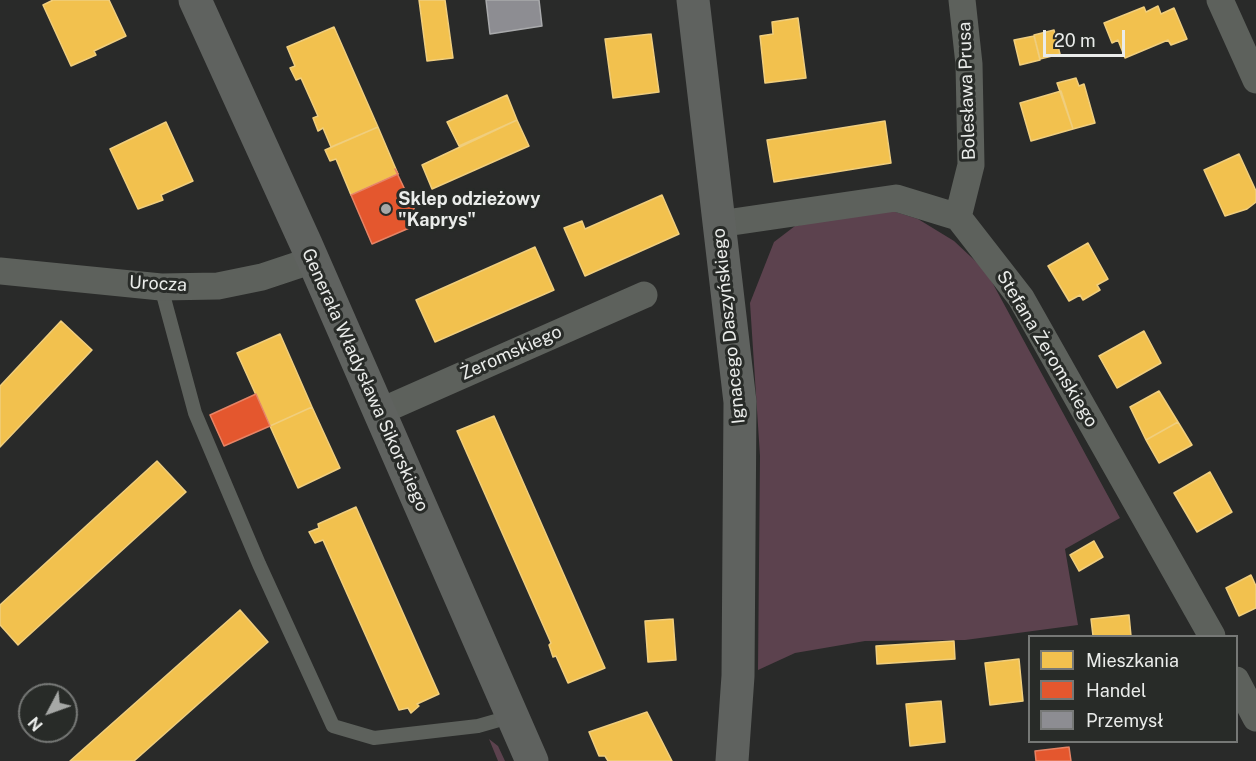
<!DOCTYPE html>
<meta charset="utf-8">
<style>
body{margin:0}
#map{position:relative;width:1256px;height:761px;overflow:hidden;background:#292a29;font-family:"Public Sans",sans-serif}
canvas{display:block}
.legend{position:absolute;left:1028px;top:635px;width:210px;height:108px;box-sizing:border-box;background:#282b28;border:2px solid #767876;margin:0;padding:8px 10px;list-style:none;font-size:18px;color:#eaecea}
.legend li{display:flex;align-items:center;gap:12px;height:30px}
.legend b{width:30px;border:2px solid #767876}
.north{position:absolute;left:18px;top:683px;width:60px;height:60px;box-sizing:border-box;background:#282b28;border:2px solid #767876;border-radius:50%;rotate:229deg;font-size:16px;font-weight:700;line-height:24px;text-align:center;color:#eaecea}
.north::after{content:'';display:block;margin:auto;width:21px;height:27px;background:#a6a8a6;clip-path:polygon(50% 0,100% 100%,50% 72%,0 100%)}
.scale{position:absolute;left:1043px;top:30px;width:82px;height:27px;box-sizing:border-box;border:3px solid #eaecea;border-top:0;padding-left:8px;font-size:18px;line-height:21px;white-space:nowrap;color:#eaecea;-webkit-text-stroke:4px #282b28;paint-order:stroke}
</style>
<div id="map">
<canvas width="1256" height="761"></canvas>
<ul class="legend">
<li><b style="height:16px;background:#f2c14e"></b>Mieszkania</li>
<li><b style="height:16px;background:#e4572e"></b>Handel</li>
<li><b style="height:16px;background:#8d8d92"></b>Przemysł</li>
</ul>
<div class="north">N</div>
<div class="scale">20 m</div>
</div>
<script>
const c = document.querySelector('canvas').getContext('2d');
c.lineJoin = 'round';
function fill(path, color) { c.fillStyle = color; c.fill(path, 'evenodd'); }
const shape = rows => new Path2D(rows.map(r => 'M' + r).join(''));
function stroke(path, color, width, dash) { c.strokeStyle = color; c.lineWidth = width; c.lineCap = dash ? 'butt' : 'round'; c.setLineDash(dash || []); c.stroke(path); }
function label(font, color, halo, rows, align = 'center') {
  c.font = font + ' "Public Sans",sans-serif'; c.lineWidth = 6; c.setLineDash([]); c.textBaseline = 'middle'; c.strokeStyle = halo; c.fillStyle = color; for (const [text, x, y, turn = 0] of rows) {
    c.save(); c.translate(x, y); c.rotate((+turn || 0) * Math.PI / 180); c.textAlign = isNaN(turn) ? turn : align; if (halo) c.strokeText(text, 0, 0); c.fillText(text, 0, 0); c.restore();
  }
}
const green = shape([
 [883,208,918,219,954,241,986,271,1120,518,1065,549,1078,625,965,640,865,641,795,653,758,670,760,456,750,303,774,242,795,226],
 [489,739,498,746,505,761,498,761]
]);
const homes = shape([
 [53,0,109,0,126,36,94,51,96,55,71,66,43,5,53,0],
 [419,0,445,0,453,58,427,61,419,0],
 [1158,6,1161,14,1174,8,1187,39,1171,45,1168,40,1125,58,1118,40,1112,43,1104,23,1144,7,1146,12,1158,6],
 [798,18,806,78,765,83,760,36,773,34,772,22,798,18],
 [334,27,378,127,331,147,323,128,318,131,313,118,318,116,301,78,296,80,290,68,295,66,287,47,334,27],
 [1054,30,1060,54,1040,59,1034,35,1054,30],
 [651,34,659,92,613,98,605,39,651,34],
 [1034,36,1040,60,1020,65,1014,40,1034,36],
 [1076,78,1079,86,1084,84,1095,123,1073,129,1057,83,1076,78],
 [1061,91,1073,129,1031,141,1020,103,1061,91],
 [507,95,517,120,459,146,447,122,507,95],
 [517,120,529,146,432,189,422,165,517,120],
 [885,121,891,163,774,182,767,140,885,121],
 [166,122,193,181,161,195,163,200,138,209,110,149,166,122],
 [378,127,398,174,351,195,336,159,330,161,325,150,378,127],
 [1239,154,1256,191,1256,202,1247,209,1225,216,1204,170,1239,154],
 [662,195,679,234,585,276,564,228,582,221,585,229,662,195],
 [1088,243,1108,279,1097,285,1100,290,1083,300,1080,295,1069,301,1048,266,1088,243],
 [535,247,554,290,435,342,416,300,535,247],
 [61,321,92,350,0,447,0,386,61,321],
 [1144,331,1161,363,1117,388,1099,356,1144,331],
 [280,334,312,407,270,426,237,353,280,334],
 [1159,391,1178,422,1146,440,1130,407,1159,391],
 [312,407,340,468,298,488,270,426,312,407],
 [494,416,605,668,568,683,556,656,553,657,549,645,551,643,457,431,494,416],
 [1178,422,1192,445,1159,463,1146,440,1178,422],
 [157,461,186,492,18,645,0,625,0,605,157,461],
 [1210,472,1232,512,1197,532,1174,493,1210,472],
 [356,507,439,694,417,704,419,706,411,713,408,708,399,710,323,540,315,543,309,532,319,528,318,524,356,507],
 [1094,541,1103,557,1079,571,1070,555,1094,541],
 [1251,575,1256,586,1256,608,1239,616,1226,588,1251,575],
 [240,610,268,642,134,761,70,761,240,610],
 [1129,615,1131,636,1093,636,1091,619,1129,615],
 [673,619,676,660,648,662,645,621,673,619],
 [954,641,955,659,877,664,876,646,954,641],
 [1019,659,1023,701,990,705,985,663,1019,659],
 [941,701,945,742,910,746,906,704,941,701],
 [647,712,672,761,608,761,605,756,599,756,589,732,647,712]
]);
const shops = shape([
 [395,169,421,223,372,244,351,195,398,174,395,169],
 [256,394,270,426,224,446,210,415,256,394],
 [1069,747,1071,761,1036,761,1035,751,1069,747]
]);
const industry = shape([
 [486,0,539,0,542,26,490,34,486,0]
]);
const lane = shape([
 [161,287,195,413,259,564,333,726,374,738,478,726,513,716]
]);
const street = shape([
 [1220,0,1256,80],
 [958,217,971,165,969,64,962,0],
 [719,224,896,198,958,217,1021,298,1212,636],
 [0,271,161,287,218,286,262,277,313,260],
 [379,412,644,295],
 [1236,680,1256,718]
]);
const secondary = shape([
 [195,0,306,244,532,761],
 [693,0,740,402,738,676,732,761]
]);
const markers = [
 [386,209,6,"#a6a8a6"]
];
const streetNames = [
 ["Bolesława Prusa",967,91,-92],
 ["Urocza",158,284,3],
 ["Ignacego Daszyńskiego",729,326,-96],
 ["Stefana Żeromskiego",1047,349,59],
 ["Żeromskiego",511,353,-24],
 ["Generała Władysława Sikorskiego",365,380,66]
];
const poiNames = [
 ["Sklep odzieżowy",398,199],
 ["\"Kaprys\"",398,220]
];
fill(green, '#5c424e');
fill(homes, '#f2c14e');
stroke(homes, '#f0ce7d', 1.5);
fill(shops, '#e4572e');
stroke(shops, '#e68466', 1.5);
fill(industry, '#8d8d92');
stroke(industry, '#a9aaac', 1.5);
stroke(lane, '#5d615c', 14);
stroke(street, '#5d615c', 27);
stroke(secondary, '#5f625f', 33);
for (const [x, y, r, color] of markers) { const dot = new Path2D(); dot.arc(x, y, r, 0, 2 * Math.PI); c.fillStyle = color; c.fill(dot); stroke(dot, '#282b28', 2); }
label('18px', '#eaecea', '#282b28', streetNames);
label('bold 18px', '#eaecea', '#282b28', poiNames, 'left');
</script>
